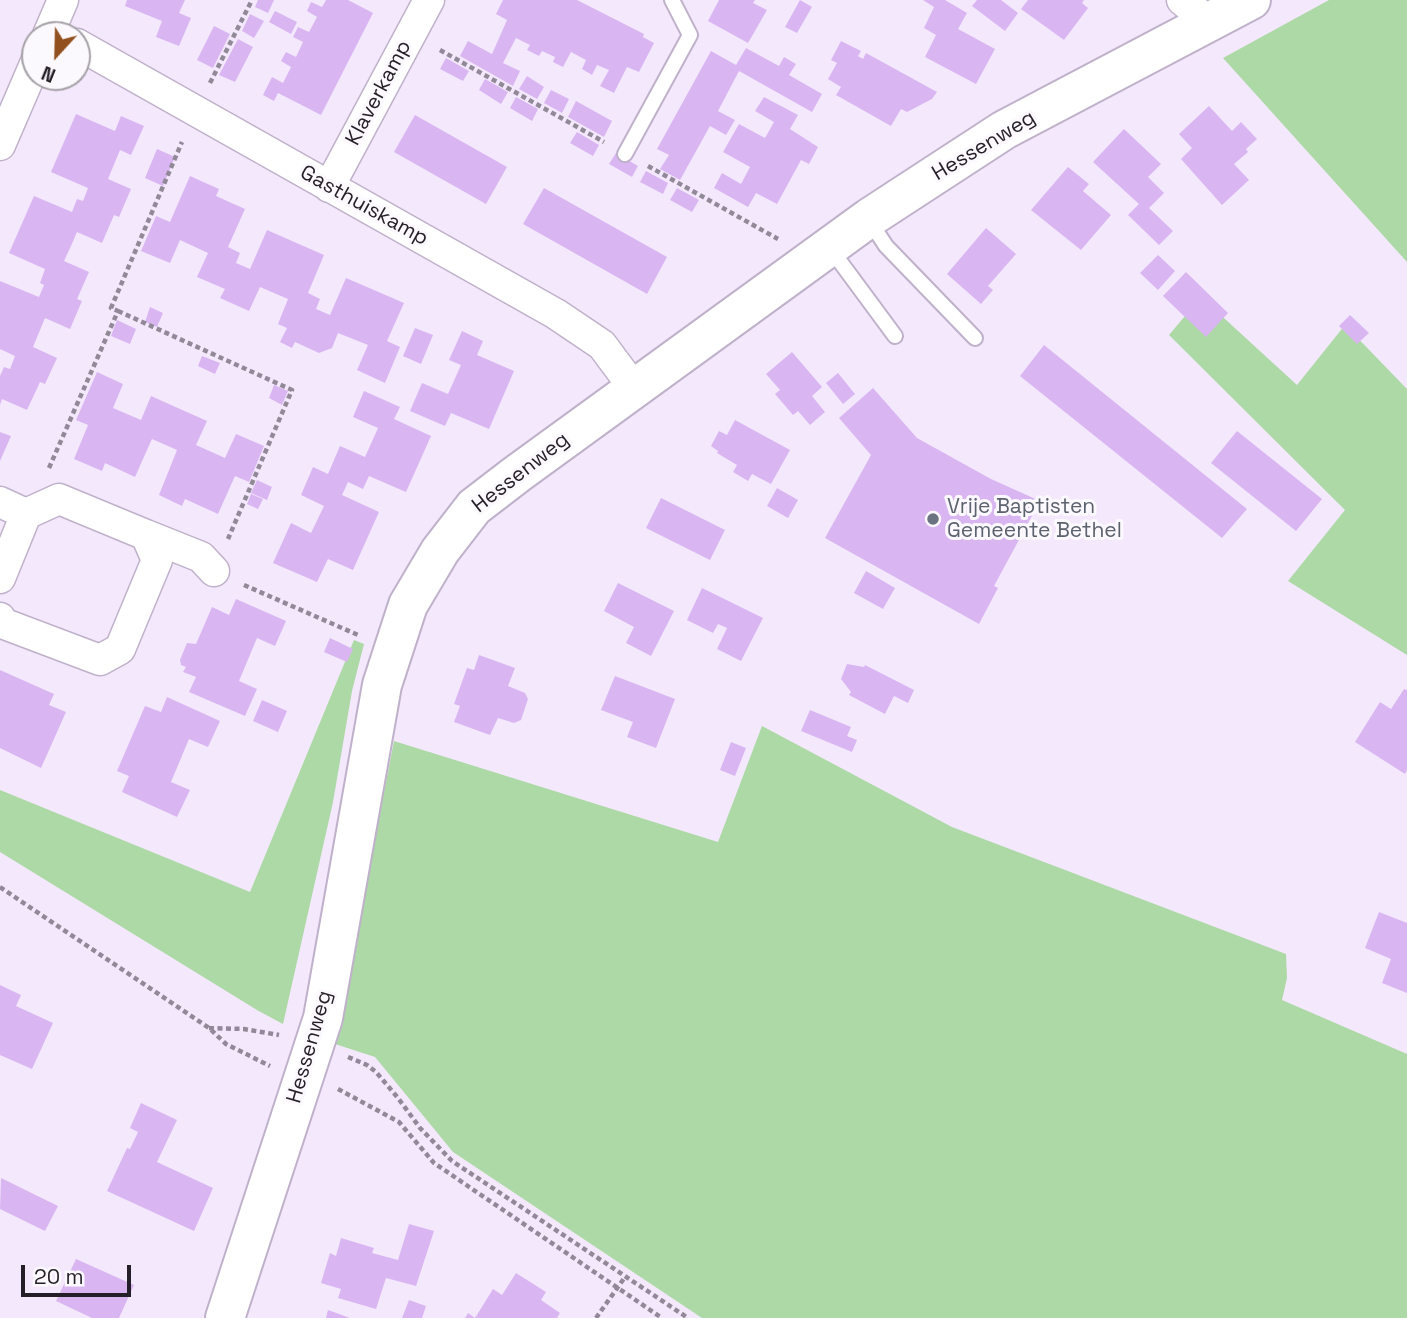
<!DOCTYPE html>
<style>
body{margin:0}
#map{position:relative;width:1407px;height:1318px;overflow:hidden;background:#f4e8fd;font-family:"Space Grotesk",sans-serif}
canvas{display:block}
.north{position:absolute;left:21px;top:21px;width:70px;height:70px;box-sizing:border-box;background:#fcf9fe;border:2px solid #a5a1a8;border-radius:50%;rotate:202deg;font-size:19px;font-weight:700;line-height:28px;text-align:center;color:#231e27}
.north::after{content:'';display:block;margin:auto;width:24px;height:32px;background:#92501f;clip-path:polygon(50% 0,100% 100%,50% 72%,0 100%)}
.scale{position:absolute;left:21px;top:1265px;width:110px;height:32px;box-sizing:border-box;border:4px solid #231e27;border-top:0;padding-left:9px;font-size:21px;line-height:24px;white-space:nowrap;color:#231e27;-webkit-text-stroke:5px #fcf9fe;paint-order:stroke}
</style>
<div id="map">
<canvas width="1407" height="1318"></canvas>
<div class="north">N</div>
<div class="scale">20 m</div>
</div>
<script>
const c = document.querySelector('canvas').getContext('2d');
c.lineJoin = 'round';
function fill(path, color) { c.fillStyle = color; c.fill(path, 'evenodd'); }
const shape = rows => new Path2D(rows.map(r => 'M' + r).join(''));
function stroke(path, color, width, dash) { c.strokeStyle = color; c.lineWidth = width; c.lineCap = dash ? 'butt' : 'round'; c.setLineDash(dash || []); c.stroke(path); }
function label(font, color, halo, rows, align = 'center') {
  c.font = font + ' "Space Grotesk",sans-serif'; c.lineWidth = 6; c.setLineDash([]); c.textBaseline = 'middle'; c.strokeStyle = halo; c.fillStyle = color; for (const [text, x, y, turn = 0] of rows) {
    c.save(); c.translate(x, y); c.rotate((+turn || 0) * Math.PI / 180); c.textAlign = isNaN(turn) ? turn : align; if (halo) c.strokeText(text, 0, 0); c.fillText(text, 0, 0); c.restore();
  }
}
const green = shape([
 [1329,0,1407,0,1407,262,1223,58],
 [1201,297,1297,385,1345,325,1407,389,1407,655,1288,581,1345,510,1169,335],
 [354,640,364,644,352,691,333,802,283,1024,257,1010,0,852,0,790,250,892],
 [762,726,952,827,1286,954,1287,978,1282,1000,1407,1054,1407,1318,702,1318,453,1152,375,1057,335,1044,394,741,718,842]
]);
const building = shape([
 [127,0,185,0,179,13,191,18,179,46,156,37,162,21,125,6],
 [258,0,274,0,268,13,255,7],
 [326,0,348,0,373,13,321,115,278,93,274,101,263,95,272,77,283,83,291,67,281,61,286,52,296,57,303,42,293,37,298,27,309,32,317,17,307,11,311,2,322,7],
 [503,0,577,0,644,34,643,37,654,43,639,72,627,67,614,93,600,86,609,70,597,65,592,75,582,69,586,60,571,52,563,67,553,62,555,57,542,51,539,56,527,50,530,45,516,38,503,63,520,71,513,86,460,56,468,41,492,54,507,20,496,14],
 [719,0,755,0,753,3,767,10,748,43,708,21],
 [800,0,812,7,797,33,785,27],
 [923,0,945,0,967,13,958,29,995,49,976,84,925,57,936,35,924,28,934,7],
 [977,0,1001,0,1018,13,1005,31,972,6],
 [1028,0,1084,0,1082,3,1088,8,1064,40,1021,9],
 [275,11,297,22,291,34,269,22],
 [250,14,264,21,254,38,242,31],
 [214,26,230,34,213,68,197,60],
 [238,39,253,47,235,82,219,75],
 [841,41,861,51,858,56,863,59,866,53,937,92,932,99,907,112,901,109,891,126,836,95,841,87,828,79,837,63,831,60],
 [746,48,779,66,784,57,796,64,789,75,822,94,812,112,739,71,718,111,735,120,726,135,710,126,680,180,660,169,669,155,657,149,711,51,736,65],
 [446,58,469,71,463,81,440,69],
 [527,76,544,87,537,99,519,89],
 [485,79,508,92,501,104,479,90],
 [551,90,569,99,562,113,544,103],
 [516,97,538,109,532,121,510,108],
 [764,97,798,115,790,129,818,147,809,164,801,160,777,204,756,193,748,207,714,188,722,173,741,184,750,167,723,152,739,124,765,138,774,122,755,111],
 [576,101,612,121,604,137,568,117],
 [1209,106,1232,131,1241,122,1257,139,1246,149,1248,152,1234,164,1249,180,1222,205,1181,159,1192,148,1179,134],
 [76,114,115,131,121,116,144,126,131,155,120,150,108,179,131,189,119,217,114,215,102,243,77,232,71,246,64,261,89,272,77,299,82,301,70,329,45,318,33,347,57,358,45,384,40,382,27,410,2,399,0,405,0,376,4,367,10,369,15,356,0,349,0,281,39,297,44,285,40,283,45,269,9,253,34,196,72,212,77,199,83,201,88,188,51,172],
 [415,115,507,167,486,204,394,152],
 [1124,129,1161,164,1148,177,1164,193,1149,208,1173,231,1159,245,1128,215,1139,204,1093,162],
 [577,132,599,145,593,156,570,143],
 [157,149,175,157,163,186,145,178],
 [616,153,638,166,632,177,609,164],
 [1068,167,1089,184,1083,191,1111,215,1081,250,1031,210],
 [646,171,668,183,663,194,640,182],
 [190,176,219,189,216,196,245,209,228,247,240,253,236,263,250,269,267,230,324,255,308,293,320,299,316,309,330,315,346,278,404,303,387,341,400,347,385,383,357,370,368,345,338,333,332,348,319,353,295,342,292,348,280,342,287,328,278,324,288,299,260,287,249,311,220,298,225,289,197,277,208,253,180,240,170,263,141,251,156,216,170,222],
 [544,188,667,257,647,294,523,224],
 [677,188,699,200,692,212,670,200],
 [986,228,1016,254,988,286,993,290,981,304,947,274],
 [1158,255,1175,271,1158,290,1140,273],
 [1186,272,1228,313,1206,337,1163,296],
 [150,307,163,313,157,327,145,322],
 [1350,315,1369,333,1357,344,1339,326],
 [117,320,136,329,130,344,111,336],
 [415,328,433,335,421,364,403,356],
 [462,331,483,341,477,355,514,371,489,429,451,413,445,426,410,411,422,383,448,394,461,365,449,360],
 [1044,345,1247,509,1222,538,1020,376],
 [792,352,822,387,812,396,825,412,810,425,798,411,793,415,775,394,780,390,766,374],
 [202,356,220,363,215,374,198,366],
 [97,372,123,384,113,408,141,420,151,396,207,421,196,445,225,458,236,434,264,446,249,482,235,476,218,514,185,499,182,506,159,495,177,450,152,439,135,477,105,463,102,471,74,459,88,425,76,420],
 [838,373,855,394,843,404,826,383],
 [274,385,288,391,282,405,269,398],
 [873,388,917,438,991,479,1040,501,994,586,998,588,979,624,825,538,871,455,839,418],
 [364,391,400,407,394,419,431,436,406,492,369,476,363,489,348,482,342,495,379,512,353,570,328,559,317,582,273,563,291,523,311,533,324,506,301,495,313,467,328,474,340,446,365,457,378,428,353,417],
 [735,420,790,450,771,484,752,474,748,481,733,472,737,465,717,453,718,451,711,446,719,431,727,435],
 [1237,431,1322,499,1296,531,1211,463],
 [0,432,11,436,0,461],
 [257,480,272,487,267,500,251,493],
 [777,488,798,500,788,518,767,506],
 [251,494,263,499,258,509,247,504],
 [661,498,725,530,710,560,646,528],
 [866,571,895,588,883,609,854,593],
 [618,583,674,611,651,656,626,643,634,627,604,611],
 [702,588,763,618,741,661,717,649,727,628,718,624,713,633,687,620],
 [236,599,286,621,275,646,257,638,239,681,257,689,245,716,189,692,196,677,183,672,186,667,181,665,180,660,187,643,196,644,212,607,229,615],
 [330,638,353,649,347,662,324,652],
 [479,655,515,668,508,686,525,693,528,699,521,720,514,723,498,718,490,735,454,722,460,706,454,704,467,668,474,670],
 [847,664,864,667,865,665,914,690,908,703,894,696,885,714,849,695,851,692,841,679],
 [0,670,54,694,49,705,66,712,41,768,0,748],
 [615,676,675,699,656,748,627,737,633,722,601,710],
 [1404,689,1407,690,1407,770,1405,774,1355,742,1380,702,1391,709],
 [167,697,220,721,208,747,189,739,171,782,190,790,177,817,122,792,129,776,117,771,145,706,161,712],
 [262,700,287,711,278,732,253,721],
 [810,710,851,727,847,736,857,740,852,752,801,731],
 [731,742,746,748,735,776,720,770],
 [1379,912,1407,923,1407,993,1382,983,1391,959,1365,948],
 [0,985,21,995,16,1006,53,1023,32,1069,0,1055],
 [141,1103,177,1120,157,1162,213,1188,194,1231,107,1191,127,1148,130,1149,138,1132,130,1128],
 [1,1178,58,1206,45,1231,0,1209],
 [409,1224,434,1231,416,1286,386,1278,376,1309,338,1298,341,1289,321,1283,330,1253,336,1256,341,1238,374,1248,372,1253,398,1260],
 [76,1259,134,1285,119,1318,92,1318,56,1301],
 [516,1273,546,1292,541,1300,560,1313,557,1318,465,1318,468,1313,475,1318,493,1289,502,1295],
 [409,1300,426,1306,422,1318,402,1318],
 [328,1310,350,1318,326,1318]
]);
const path = shape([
 [440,50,604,142],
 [210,83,252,0],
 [648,166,778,239],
 [118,311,292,390,228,539],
 [49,468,118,311,111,308,182,142],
 [244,585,358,635],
 [0,887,209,1028,226,1044,270,1066],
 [209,1028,244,1029,279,1035],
 [348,1057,367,1065,376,1072,398,1098,420,1128,452,1161,688,1318],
 [338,1089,399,1122,434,1163,662,1318],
 [596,1318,625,1277]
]);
const lane = shape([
 [625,154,690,35,672,0],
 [869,220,886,246,975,338],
 [830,248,895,336]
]);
const street = shape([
 [1182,0,1209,22],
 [48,35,63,0],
 [77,44,556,314,602,345,634,388],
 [0,145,35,64],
 [329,187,429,0],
 [0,502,26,514],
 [146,535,201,557,214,571],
 [0,578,26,514,59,499,146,535,157,560,120,649,100,660,2,623,0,618]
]);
const secondary = shape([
 [225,1318,323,1018,382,685,408,605,440,551,474,507,517,474,869,218,1004,130,1251,0]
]);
const markers = [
 [933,519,7,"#6b7280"]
];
const streetNames = [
 ["Klaverkamp",379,93,-62],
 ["Hessenweg",984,146,-31],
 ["Gasthuiskamp",364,206,29],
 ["Hessenweg",521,473,-38],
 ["Hessenweg",310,1047,-74]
];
const worshipNames = [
 ["Vrije Baptisten",947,507],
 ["Gemeente Bethel",947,531]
];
fill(green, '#acd9a5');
fill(building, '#d9b6f1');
stroke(lane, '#bfb1ca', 18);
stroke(street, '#bfb1ca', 33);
stroke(secondary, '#bfb1ca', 42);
stroke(path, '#918998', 4.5, [5, 3.5]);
stroke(lane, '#fff', 14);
stroke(street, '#fff', 30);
stroke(secondary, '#fff', 38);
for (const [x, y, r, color] of markers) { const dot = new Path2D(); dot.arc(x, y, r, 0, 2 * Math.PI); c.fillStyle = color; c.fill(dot); stroke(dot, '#fcf9fe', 2.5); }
label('21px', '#231e27', '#fcf9fe', streetNames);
label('21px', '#5b616d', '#fcf9fe', worshipNames, 'left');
</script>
